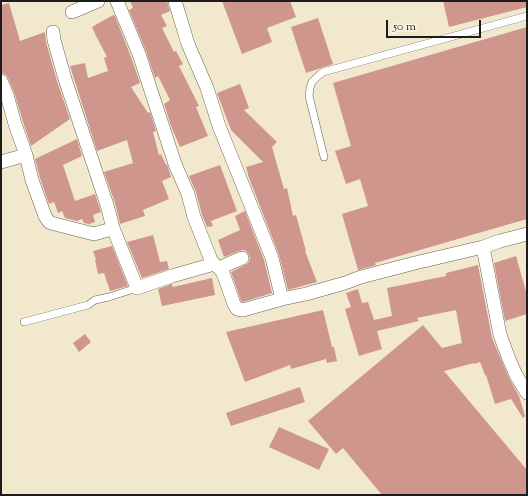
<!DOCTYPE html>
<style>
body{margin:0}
#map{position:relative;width:528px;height:496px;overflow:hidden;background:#f2e8cd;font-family:"Sorts Mill Goudy",serif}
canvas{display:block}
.frame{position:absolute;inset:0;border:2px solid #1c1c1c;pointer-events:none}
.scale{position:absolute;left:386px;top:20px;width:95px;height:18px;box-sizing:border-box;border:2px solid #1c1c1c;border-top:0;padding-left:5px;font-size:12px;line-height:14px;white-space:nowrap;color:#1c1c1c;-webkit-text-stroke:3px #fcf5e5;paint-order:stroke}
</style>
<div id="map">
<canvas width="528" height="496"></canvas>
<div class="frame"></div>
<div class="scale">50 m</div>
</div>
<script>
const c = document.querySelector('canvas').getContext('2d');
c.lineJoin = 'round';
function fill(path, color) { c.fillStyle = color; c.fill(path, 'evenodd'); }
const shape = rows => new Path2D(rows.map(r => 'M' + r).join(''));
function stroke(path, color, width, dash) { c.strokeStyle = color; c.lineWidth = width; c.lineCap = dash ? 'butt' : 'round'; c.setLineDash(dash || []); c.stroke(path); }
const building = shape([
 [130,1,167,1,170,11,161,15,167,26,162,28,174,52,176,51,183,64,179,66,199,106,196,107,208,136,180,147,171,126,164,104,170,100,158,76,155,78,146,51,129,10,133,8],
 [222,1,290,1,296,17,267,28,272,42,242,54],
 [443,1,527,1,527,7,449,27],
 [9,3,20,41,45,32,46,42,57,81,70,119,31,146,23,122,14,92,8,78,6,75,2,73,1,68,1,5],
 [113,15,115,16,131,57,140,83,131,87,148,113,150,112,156,131,153,132,159,155,161,154,166,165,167,164,171,177,162,181,169,199,143,210,145,216,120,224,115,203,104,172,133,163,127,140,97,151,70,66,85,63,88,78,108,71,104,58,107,57,96,36,92,27],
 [318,18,333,64,306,73,291,27],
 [527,27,527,219,375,263,376,265,358,270,342,214,368,206,360,179,346,184,335,151,351,146,333,83],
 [240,84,249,108,244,110,277,142,272,147,284,189,287,188,293,216,296,215,306,251,305,251,317,282,288,290,279,255,249,178,246,167,263,162,231,130,217,93],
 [77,139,82,156,63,165,75,201,95,194,101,212,93,215,95,222,89,224,84,223,82,219,77,221,65,218,62,211,58,213,54,202,49,204,40,178,35,159],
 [220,165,237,211,211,221,213,226,207,227,202,215,196,192,189,176],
 [245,211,264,260,272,293,243,302,241,301,231,272,245,265,248,263,250,259,249,255,246,251,243,250,239,251,224,257,218,240,240,230,235,216],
 [153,235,160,262,167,261,169,269,142,278,127,242],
 [112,246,128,286,110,291,104,273,98,274,95,260,96,260,93,251],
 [516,256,527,295,527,314,505,321,494,263],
 [478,265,492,338,509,378,519,396,525,416,523,418,511,399,495,404,486,375,485,375,480,362,474,364,474,363,444,371,527,470,527,495,382,495,343,448,336,454,308,421,423,325,442,348,462,343,456,310,417,318,419,321,377,331,382,349,359,356,345,309,351,307,346,293,358,289,362,303,368,302,374,320,392,316,387,288,446,276,446,273],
 [212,278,215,295,162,306,158,289,172,284,173,287],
 [323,310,332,347,334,347,337,361,327,363,326,359,291,369,290,365,245,382,226,332],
 [85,334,91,342,79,352,73,343],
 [300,387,305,402,231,426,226,413],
 [279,427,329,449,319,470,269,447]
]);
const lane = shape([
 [324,157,309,96,310,88,312,82,317,77,323,72,527,16],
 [24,322,88,305,95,300,109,297,137,288]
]);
const street = shape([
 [117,1,139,54,175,164,188,194,194,217,211,260,214,264,219,268,223,273,234,304,237,309,243,310,282,299,306,294,345,283,361,277,415,263,483,247,500,241,527,234],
 [175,1,188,44,207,88,219,126,272,258,282,299],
 [72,12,98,1],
 [53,32,54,40,65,79,107,205,113,228,137,288,172,276,214,264],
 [1,81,7,95,15,124,26,155,32,180,45,216,49,222,51,223,94,234,108,230,113,228],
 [1,162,26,155],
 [483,247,500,335,509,359,516,375,527,393],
 [219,268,242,258]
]);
fill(building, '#cf968e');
stroke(lane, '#67635a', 8);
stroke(street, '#67635a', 14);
stroke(lane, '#fff', 7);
stroke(street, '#fff', 13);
</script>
